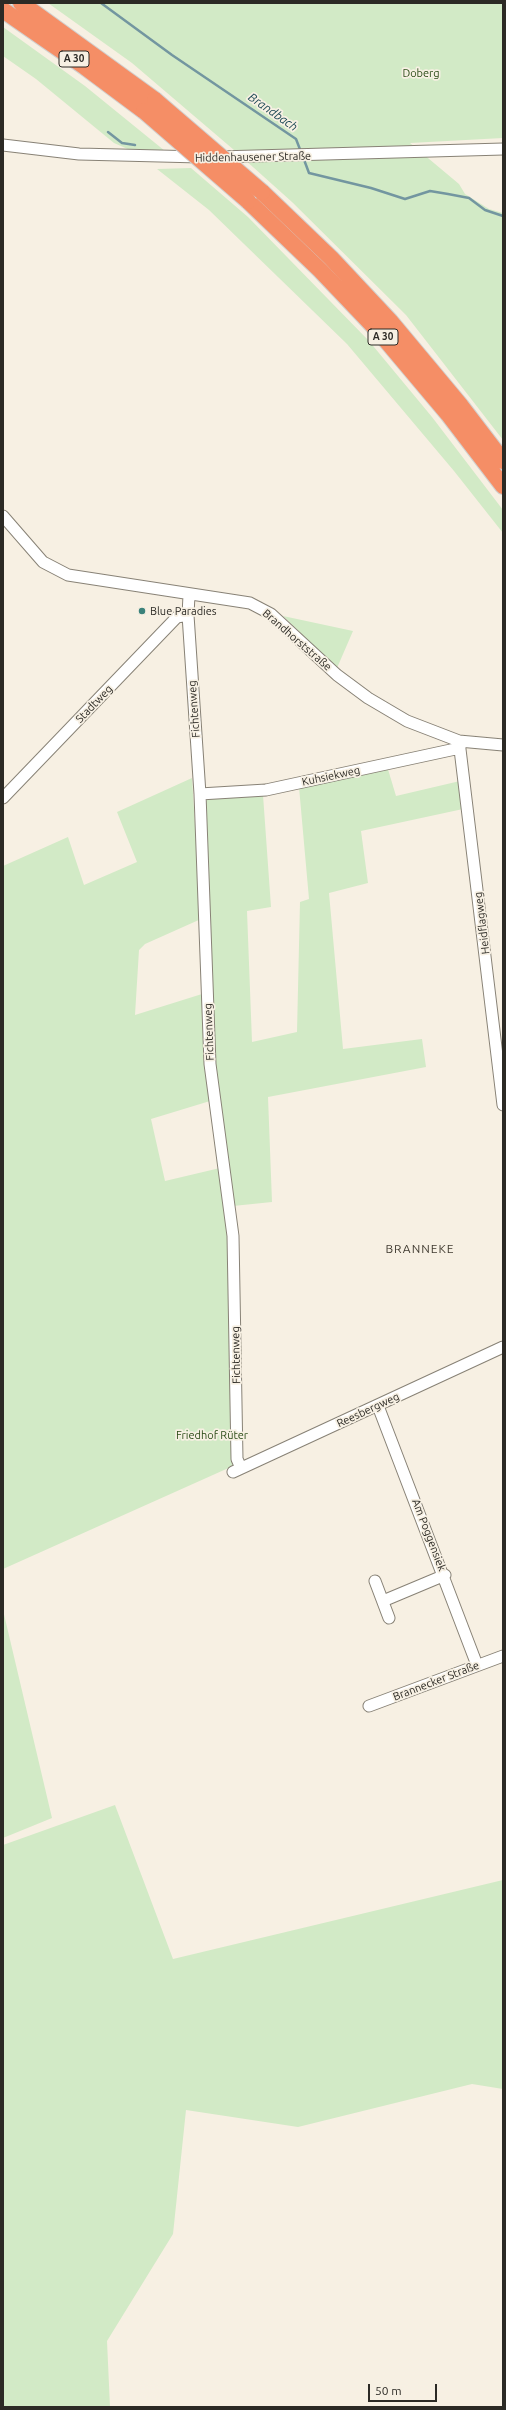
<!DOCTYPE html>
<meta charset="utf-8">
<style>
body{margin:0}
#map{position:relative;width:506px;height:2410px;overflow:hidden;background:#f7f0e3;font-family:Ubuntu,sans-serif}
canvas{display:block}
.frame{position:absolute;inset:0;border:4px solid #2c2a25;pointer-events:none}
.scale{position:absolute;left:368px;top:2384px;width:69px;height:18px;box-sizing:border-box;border:2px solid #2c2a25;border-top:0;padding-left:5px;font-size:12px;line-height:14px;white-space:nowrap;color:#2c2a25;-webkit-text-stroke:3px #f7f0e3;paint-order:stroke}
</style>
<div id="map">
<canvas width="506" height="2410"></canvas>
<div class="frame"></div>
<div class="scale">50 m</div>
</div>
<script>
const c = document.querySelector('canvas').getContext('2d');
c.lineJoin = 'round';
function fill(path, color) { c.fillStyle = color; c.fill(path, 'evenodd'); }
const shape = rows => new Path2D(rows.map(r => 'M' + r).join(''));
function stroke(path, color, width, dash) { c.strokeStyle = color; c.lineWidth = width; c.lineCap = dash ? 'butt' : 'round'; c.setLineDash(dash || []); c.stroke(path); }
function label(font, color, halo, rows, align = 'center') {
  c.font = font + ' Ubuntu,sans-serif'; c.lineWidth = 3.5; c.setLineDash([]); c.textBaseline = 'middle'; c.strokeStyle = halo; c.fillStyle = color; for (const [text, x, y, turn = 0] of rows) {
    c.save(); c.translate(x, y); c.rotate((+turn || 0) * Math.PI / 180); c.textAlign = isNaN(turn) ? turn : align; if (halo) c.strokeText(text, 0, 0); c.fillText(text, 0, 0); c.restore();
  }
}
const green = shape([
 [48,3,503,3,503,138,410,143,459,184,465,194,489,209,503,213,503,440,406,315,292,202,234,150,132,63],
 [3,27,85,86,165,151,130,150,114,143,36,79,3,56],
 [191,168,248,217,369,341,432,417,503,510,503,533,454,471,347,344,209,210,157,169],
 [283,616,353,631,337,668],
 [387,766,396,796,460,781,463,809,361,831,368,883,329,893,343,1049,422,1039,426,1067,268,1097,272,1202,233,1206,215,1062,203,802,206,798,263,795,271,907,247,911,252,1042,297,1032,300,902,309,899,299,787],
 [192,778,201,919,145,944,139,950,135,1015,202,994,204,1065,210,1101,151,1119,165,1181,220,1168,229,1237,233,1466,3,1569,3,866,68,837,84,885,137,862,117,812],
 [3,1610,52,1818,3,1838],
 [115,1805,173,1959,503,1880,503,2089,472,2084,298,2127,186,2110,173,2234,107,2341,110,2407,3,2407,3,1845]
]);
const stream = shape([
 [101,3,172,55,296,139,301,152],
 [108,132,122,143,135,145],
 [303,157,309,173,371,188,405,199,430,191,448,194,469,198,485,210,503,216]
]);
const minor = shape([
 [3,145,79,154,200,157],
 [219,157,503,149],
 [3,516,43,562,68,575,250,603,271,614,337,675,368,698,407,721,459,741,503,745],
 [189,595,188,615,200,794,210,1064,233,1236,237,1459,241,1468],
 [459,741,503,1105],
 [200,794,266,790,460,748],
 [3,798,177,617,188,615],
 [378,1406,477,1665],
 [233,1472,503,1347],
 [375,1581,389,1618],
 [383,1601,445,1575],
 [369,1706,503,1656]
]);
const highway = shape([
 [21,3,155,100],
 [3,10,85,67,144,111],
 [262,192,331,258,390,321,461,406,503,461],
 [248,201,320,270,379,332,448,414,503,486]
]);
const highwayBridge = shape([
 [155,100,262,192],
 [144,111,248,201]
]);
const markers = [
 [142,611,4,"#3b827b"]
];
const shields = [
 [74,59,30],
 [383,337,30]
];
const shieldNames = [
 ["A 30",74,59],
 ["A 30",383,337]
];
const parkNames = [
 ["Doberg",421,73],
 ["Friedhof Rüter",212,1435]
];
const streetNames = [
 ["Hiddenhausener Straße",253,157,-1],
 ["Brandhorststraße",297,640,41],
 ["Stadtweg",94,704,-46],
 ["Fichtenweg",194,709,-94],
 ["Kuhsiekweg",331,776,-12],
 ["Heidflagweg",482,923,-97],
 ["Fichtenweg",209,1032,-92],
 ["Fichtenweg",236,1355,-91],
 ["Reesbergweg",368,1410,-25],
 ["Am Poggensiek",429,1535,69],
 ["Brannecker Straße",436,1681,-21]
];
const poiNames = [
 ["Blue Paradies",150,611]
];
const waterNames = [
 ["Brandbach",273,112,35]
];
const neighbourhoodNames = [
 ["BRANNEKE",420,1249]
];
fill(green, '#d2eac6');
stroke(stream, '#7396a0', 2.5);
stroke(minor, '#888276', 13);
stroke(highway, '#d1d0cf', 18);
stroke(minor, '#fff', 11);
stroke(highway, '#f58e66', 16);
stroke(highwayBridge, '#d1d0cf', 18, []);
stroke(highwayBridge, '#f58e66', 16);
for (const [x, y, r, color] of markers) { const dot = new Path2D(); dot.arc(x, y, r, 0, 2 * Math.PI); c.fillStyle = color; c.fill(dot); stroke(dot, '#f7f0e3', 1.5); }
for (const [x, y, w] of shields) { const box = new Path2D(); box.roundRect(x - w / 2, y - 8, w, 16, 3); c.fillStyle = '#f7f0e3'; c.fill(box); stroke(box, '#2c2a25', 1); }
label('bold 10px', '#2c2a25', null, shieldNames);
label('11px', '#2b4c17', '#f7f0e3', parkNames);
label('11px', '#2c2a25', '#f7f0e3', streetNames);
label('11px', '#2c2a25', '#f7f0e3', poiNames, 'left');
label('italic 12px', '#1b4754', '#f7f0e3', waterNames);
c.letterSpacing = '1px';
label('12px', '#403a30', '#f7f0e3', neighbourhoodNames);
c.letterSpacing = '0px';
</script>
